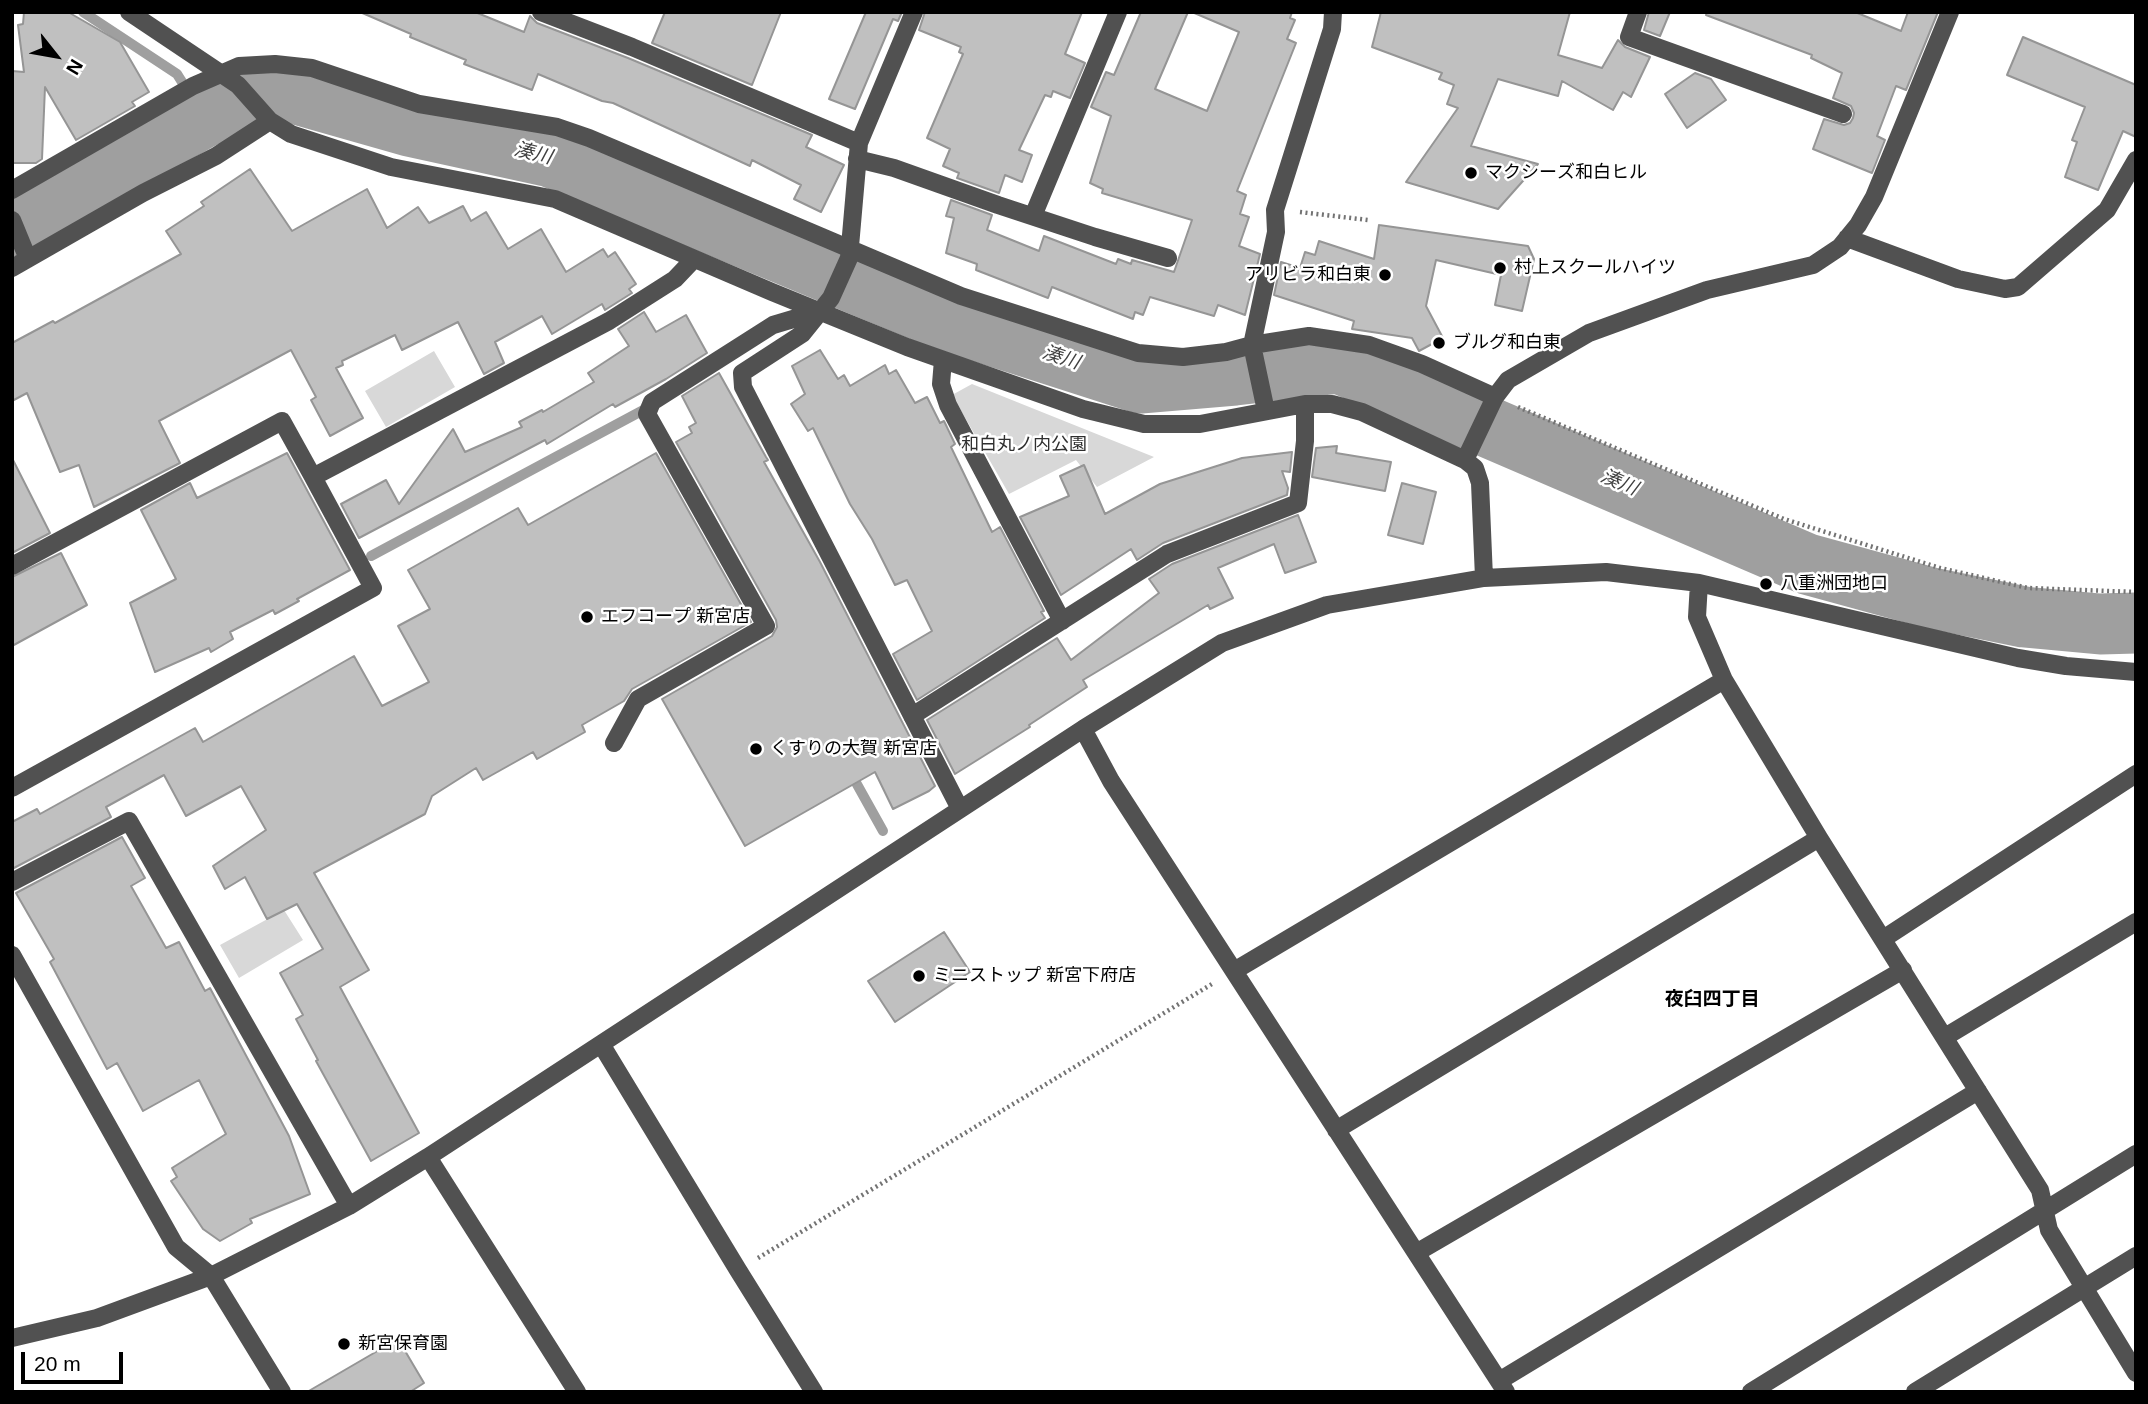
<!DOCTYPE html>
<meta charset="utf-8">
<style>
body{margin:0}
#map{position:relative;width:2148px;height:1404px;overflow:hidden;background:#fff;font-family:Arial,sans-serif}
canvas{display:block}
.frame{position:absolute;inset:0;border:14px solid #000;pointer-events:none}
.north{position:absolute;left:21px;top:21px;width:70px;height:70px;-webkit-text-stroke:5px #fff;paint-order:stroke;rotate:121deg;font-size:19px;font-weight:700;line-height:28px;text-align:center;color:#000}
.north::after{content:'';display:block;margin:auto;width:24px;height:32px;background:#000;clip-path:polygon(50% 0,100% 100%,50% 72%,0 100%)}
.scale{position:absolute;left:21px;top:1352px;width:102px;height:32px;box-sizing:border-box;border:4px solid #000;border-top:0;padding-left:9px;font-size:21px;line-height:24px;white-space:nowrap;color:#000;-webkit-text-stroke:5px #fff;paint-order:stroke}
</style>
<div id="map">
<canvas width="2148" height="1404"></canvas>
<div class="frame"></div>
<div class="north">N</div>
<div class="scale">20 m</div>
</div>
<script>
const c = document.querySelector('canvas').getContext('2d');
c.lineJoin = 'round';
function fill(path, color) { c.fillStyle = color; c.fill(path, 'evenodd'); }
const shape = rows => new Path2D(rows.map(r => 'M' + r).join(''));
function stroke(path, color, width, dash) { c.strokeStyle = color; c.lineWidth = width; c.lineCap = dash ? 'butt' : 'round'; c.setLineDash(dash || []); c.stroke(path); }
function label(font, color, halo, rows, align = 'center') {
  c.font = font + ' Arial,"Noto Sans JP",sans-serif'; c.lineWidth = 5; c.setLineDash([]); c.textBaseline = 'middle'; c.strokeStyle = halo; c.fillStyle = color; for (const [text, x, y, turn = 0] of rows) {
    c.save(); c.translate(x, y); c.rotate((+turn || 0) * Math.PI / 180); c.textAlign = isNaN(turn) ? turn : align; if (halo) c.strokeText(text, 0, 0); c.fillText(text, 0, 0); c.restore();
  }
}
const green = shape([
 [434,351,455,387,386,427,365,391],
 [972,384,1154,457,1097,487,1076,460,1009,494,952,395],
 [284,910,303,940,239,978,220,945]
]);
const stream = shape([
 [83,12,177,74,204,117],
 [371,556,649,407],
 [849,770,883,831]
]);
const river = shape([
 [12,226,204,117,286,91,409,126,551,157,944,320,1140,383,1235,375,1339,363,1807,564,1931,598,2024,617,2100,624,2136,623]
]);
const building = shape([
 [24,12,68,12,120,42,149,92,132,102,135,106,76,140,45,87,42,159,36,163,12,163,12,71,24,72,18,25,23,24,24,12],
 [360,12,475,12,524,32,530,16,537,23,628,58,812,135,806,147,844,165,821,212,794,199,801,185,752,160,750,166,613,103,602,101,538,74,532,90,464,64,466,60,410,37,411,34,360,12],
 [665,12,781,12,752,85,652,43,665,12],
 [866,12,902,12,898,21,893,19,855,109,829,99,866,12],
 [925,12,1082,12,1065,54,1085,63,1070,98,1053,91,1051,97,1045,95,1019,150,1032,155,1022,182,1005,175,999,193,957,178,959,173,943,166,950,149,927,138,963,54,959,52,961,47,919,30,925,12],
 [1141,12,1188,12,1155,89,1207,111,1239,32,1192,12,1292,12,1290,18,1295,20,1287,39,1296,43,1237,191,1246,195,1240,214,1249,217,1239,246,1260,254,1245,315,1218,305,1214,316,1150,297,1143,315,1135,312,1133,319,1052,287,1048,298,976,270,977,264,946,253,954,218,946,216,951,200,992,215,987,230,1039,251,1044,236,1116,264,1118,259,1131,264,1132,260,1174,272,1192,220,1102,193,1103,189,1090,183,1111,116,1091,107,1106,72,1114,75,1141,12],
 [1381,12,1570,12,1558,55,1602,68,1618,40,1625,47,1650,57,1631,97,1623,92,1613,110,1562,81,1558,96,1498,79,1471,146,1538,164,1498,209,1406,182,1458,108,1447,104,1454,85,1439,79,1442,73,1372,47,1381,12],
 [1649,12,1670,12,1660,36,1644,30,1649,12],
 [1707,12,1855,12,1901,31,1908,12,1938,12,1906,90,1896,86,1877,136,1885,140,1872,173,1813,149,1824,119,1844,125,1850,123,1853,118,1854,113,1851,106,1833,98,1842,73,1811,58,1812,55,1706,15,1707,12],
 [2023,37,2136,85,2136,137,2123,131,2098,190,2065,177,2077,142,2072,140,2085,107,2007,75,2023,37],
 [1695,73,1711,79,1726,100,1687,128,1665,94,1695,73],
 [250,169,292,231,367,189,387,228,418,207,429,223,463,206,471,221,486,212,508,249,541,229,566,272,603,249,608,257,615,252,636,284,629,289,632,293,605,310,602,304,552,334,542,316,495,342,504,363,484,374,458,322,402,350,395,335,342,361,343,365,336,368,363,418,330,436,311,400,316,397,291,350,159,421,180,463,94,507,79,465,60,472,27,393,12,401,12,343,53,321,55,323,181,254,166,231,204,206,201,202,250,169],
 [1379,225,1528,246,1534,259,1522,311,1495,305,1501,275,1436,260,1426,306,1443,338,1419,351,1412,338,1352,329,1354,321,1274,295,1281,262,1300,268,1305,252,1315,255,1319,241,1374,259,1379,225],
 [644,312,656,332,686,315,707,353,666,379,615,407,613,404,547,444,545,440,359,538,341,504,386,480,399,504,453,429,465,452,522,427,519,422,542,410,543,412,594,382,588,373,629,346,618,329,644,312],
 [820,350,838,379,844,375,850,386,885,365,889,374,896,370,915,403,927,397,940,423,944,421,955,444,951,447,992,532,1000,527,1044,611,1041,612,1045,618,917,700,893,654,932,631,907,580,895,585,872,539,850,504,813,428,808,431,791,404,805,394,792,366,820,350],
 [719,373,766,457,768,460,764,462,820,562,935,786,929,791,893,809,875,772,745,846,662,699,772,636,777,627,776,620,676,442,692,433,689,427,696,423,682,396,719,373],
 [1337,446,1336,453,1391,462,1385,491,1312,477,1316,448,1337,446],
 [1292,452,1290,472,1282,471,1288,488,1287,495,1163,543,1137,560,1131,549,1061,595,1020,517,1069,496,1060,476,1084,465,1105,514,1160,484,1242,458,1292,452],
 [287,453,350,570,297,599,299,601,275,614,273,610,230,632,233,639,211,652,209,648,155,672,130,603,176,579,141,510,190,483,197,498,287,453],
 [656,453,751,622,632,689,624,701,582,725,585,732,537,759,533,752,483,780,476,768,432,796,425,814,314,873,369,970,340,987,419,1133,371,1161,316,1061,318,1060,296,1019,303,1015,280,973,323,949,297,904,267,919,245,877,225,889,213,866,266,830,241,786,186,816,164,775,106,807,111,817,12,869,12,822,37,809,40,814,195,728,203,742,354,656,382,706,429,682,398,626,430,609,408,570,518,508,528,525,656,453],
 [12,458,50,533,12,553,12,458],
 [1402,483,1436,492,1423,544,1388,535,1402,483],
 [1298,515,1316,562,1285,573,1274,544,1218,568,1233,598,1210,609,1208,605,1083,680,1087,687,1029,725,1030,727,955,774,927,720,1057,638,1071,660,1159,593,1149,579,1172,564,1298,515],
 [61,553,87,605,12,646,12,577,61,553],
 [122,837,145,878,131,886,166,948,179,942,205,991,210,988,289,1136,310,1194,250,1219,252,1223,220,1241,203,1229,171,1181,177,1177,172,1168,226,1134,199,1080,143,1111,117,1063,107,1069,50,962,54,959,16,893,122,837],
 [944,932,970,972,895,1022,868,981,944,932],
 [398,1339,424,1383,410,1392,307,1392,398,1339]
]);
const path = shape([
 [1300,212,1368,220],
 [1518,407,1784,519,1940,568,2028,588,2136,592],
 [758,1258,1212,984]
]);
const minor = shape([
 [129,12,238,85,270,121,291,134,391,167,555,199,772,292,907,347,1083,409,1144,424,1200,424,1305,404,1332,404,1362,412,1465,460,1475,468,1480,483,1484,578],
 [541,12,632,47,859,143],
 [914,12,859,143,849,258,831,298,802,334,742,373,743,387,960,809],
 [1638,12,1629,37,1843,114],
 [857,159,894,168,998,205,1095,237,1168,258],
 [12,190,193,86,239,66,275,64,312,68,419,104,557,127,589,138,961,296,1138,353,1183,357,1226,352,1252,345,1309,336,1369,345,1422,364,1495,397],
 [1033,216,1118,12],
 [12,220,28,259],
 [1847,238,1958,279,2005,289,2018,287,2107,210,2136,160],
 [12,268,143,193,216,156,270,121],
 [943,360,941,384,948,405,1062,621],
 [1266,411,1252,345,1276,232,1275,210,1332,29,1333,12],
 [1465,460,1495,397,1508,380,1589,333,1707,290,1813,265,1840,247,1858,225,1874,197,1950,12],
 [12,566,282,421,313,477],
 [1699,583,1697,617,1724,680,1819,838,2040,1190,2049,1230,2136,1373],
 [912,716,1167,554,1298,503,1305,441,1305,404],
 [1083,729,1111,781,1506,1392],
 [614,743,638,699,766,626,647,414,652,402,773,325,820,311],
 [12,788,373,588,313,477,609,321,675,279,694,259],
 [12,882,129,821,349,1206],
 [1883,939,2136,774],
 [12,955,176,1247,211,1276,282,1392],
 [1234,971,1724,680],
 [1945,1037,2136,922],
 [601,1044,738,1270,814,1392],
 [1336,1130,1819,838],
 [428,1157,577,1392],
 [1416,1253,1903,970],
 [12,1338,97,1318,211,1276,349,1206,428,1157,1083,729,1222,643,1327,605,1484,578,1606,572,1699,583,2018,658,2066,666,2136,672],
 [1499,1381,1978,1091],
 [1751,1392,2136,1154],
 [1915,1392,2136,1256]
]);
const markers = [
 [1471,173,7,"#000"],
 [1500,268,7,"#000"],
 [1385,275,7,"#000"],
 [1439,343,7,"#000"],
 [1766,584,7,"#000"],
 [587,617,7,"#000"],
 [756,749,7,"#000"],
 [919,976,7,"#000"],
 [344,1344,7,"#000"]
];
const poiNames = [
 ["マクシーズ和白ヒル",1485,173],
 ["村上スクールハイツ",1514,268],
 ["アリビラ和白東",1371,275,"right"],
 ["ブルグ和白東",1453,343],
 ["八重洲団地口",1780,584],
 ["エフコープ 新宮店",601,617],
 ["くすりの大賀 新宮店",770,749],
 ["ミニストップ 新宮下府店",933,976],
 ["新宮保育園",358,1344]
];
const parkNames = [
 ["和白丸ノ内公園",1024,445]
];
const waterNames = [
 ["湊川",533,154,14],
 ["湊川",1061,358,18],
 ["湊川",1619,483,23]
];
const neighbourhoodNames = [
 ["夜臼四丁目",1712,1000]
];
fill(green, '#d8d8d8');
stroke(stream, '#9f9f9f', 10);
stroke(river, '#9f9f9f', 61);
fill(building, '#c0c0c0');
stroke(building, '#959595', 2);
stroke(path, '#737373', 4.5, [2, 3.5]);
stroke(minor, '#515151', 18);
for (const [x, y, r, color] of markers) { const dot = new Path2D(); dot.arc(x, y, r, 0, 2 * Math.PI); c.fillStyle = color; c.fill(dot); stroke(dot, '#fff', 2.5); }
label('18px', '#000', '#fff', poiNames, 'left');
label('18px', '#2f2f2f', '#fff', parkNames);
label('italic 19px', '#404040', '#fff', waterNames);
label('bold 19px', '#000', '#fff', neighbourhoodNames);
</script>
